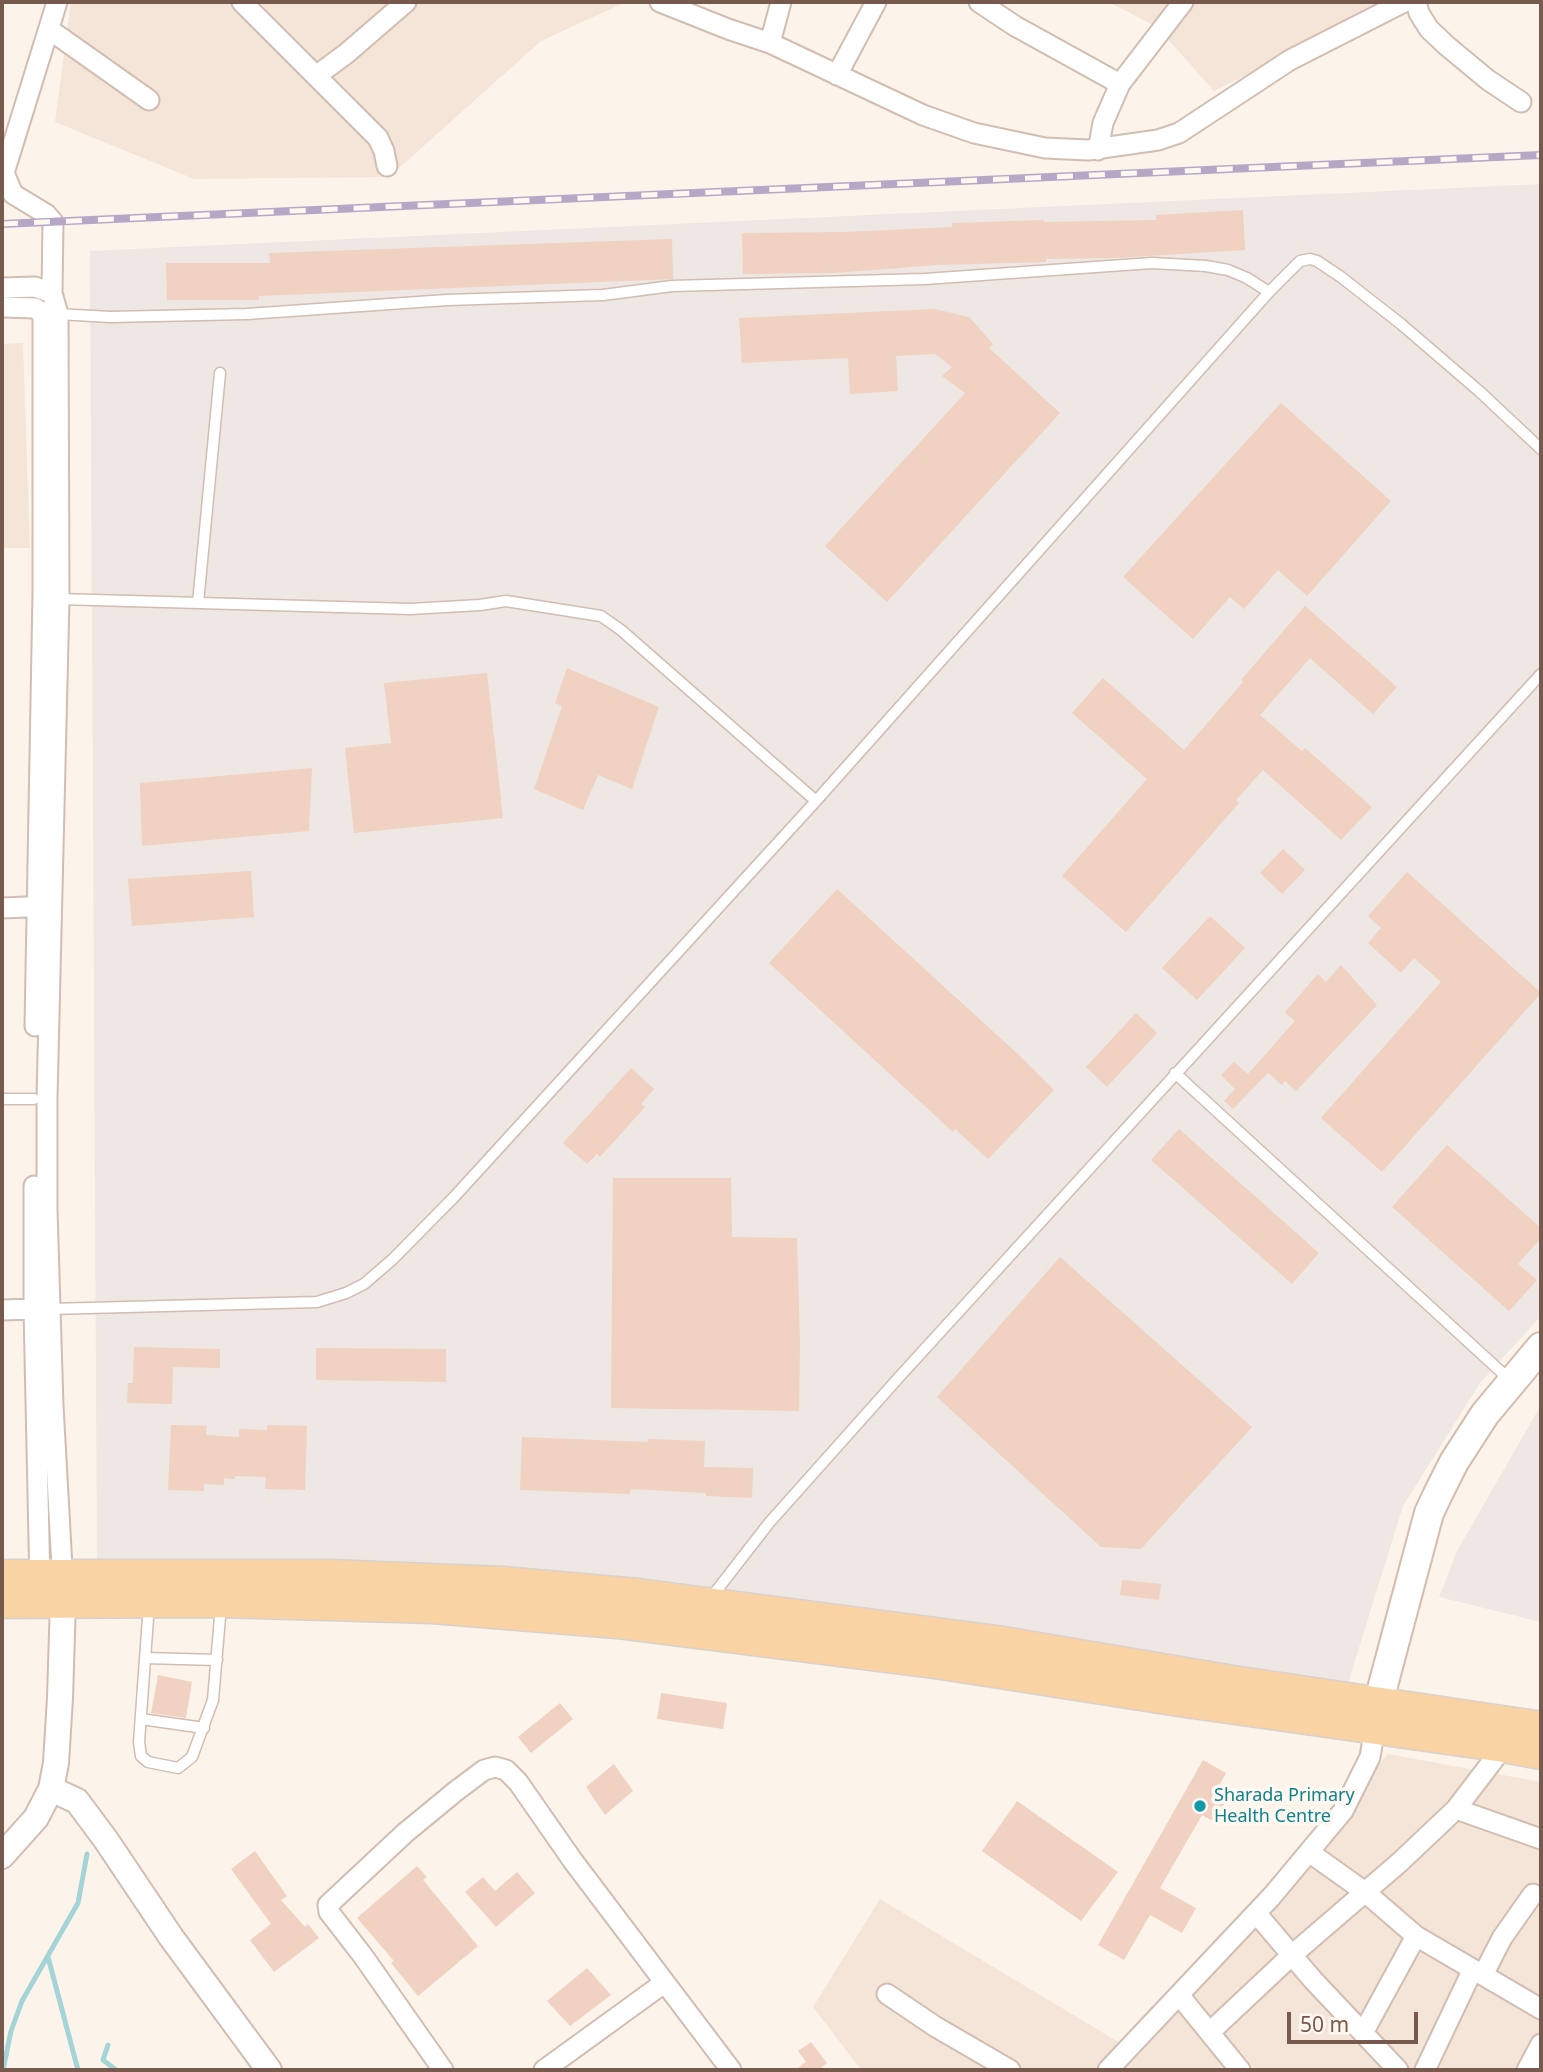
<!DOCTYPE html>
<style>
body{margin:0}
#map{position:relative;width:1543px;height:2072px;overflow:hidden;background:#fcf4ea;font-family:"Noto Sans",sans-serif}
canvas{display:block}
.frame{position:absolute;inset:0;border:4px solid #77594d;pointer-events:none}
.scale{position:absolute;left:1287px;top:2012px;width:131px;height:32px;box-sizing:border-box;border:4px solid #77594d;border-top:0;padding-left:9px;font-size:21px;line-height:24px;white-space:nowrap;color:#77594d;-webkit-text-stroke:5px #fff8f1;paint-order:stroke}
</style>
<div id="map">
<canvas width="1543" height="2072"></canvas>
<div class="frame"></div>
<div class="scale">50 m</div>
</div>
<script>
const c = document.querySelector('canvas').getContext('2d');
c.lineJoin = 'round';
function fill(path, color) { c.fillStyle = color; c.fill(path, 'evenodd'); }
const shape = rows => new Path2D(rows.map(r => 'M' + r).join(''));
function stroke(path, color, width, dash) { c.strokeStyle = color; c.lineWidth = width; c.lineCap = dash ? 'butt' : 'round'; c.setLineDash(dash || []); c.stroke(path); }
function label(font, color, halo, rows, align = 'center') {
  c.font = font + ' "Noto Sans",sans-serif'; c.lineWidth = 7; c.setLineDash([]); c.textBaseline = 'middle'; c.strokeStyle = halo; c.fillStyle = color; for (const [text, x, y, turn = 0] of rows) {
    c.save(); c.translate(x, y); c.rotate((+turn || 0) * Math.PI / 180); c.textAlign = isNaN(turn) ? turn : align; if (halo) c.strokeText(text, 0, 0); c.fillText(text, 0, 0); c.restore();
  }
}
const residential = shape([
 [71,2,626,2,541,41,389,177,194,179,55,122],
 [1108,2,1395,2,1214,91,1157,27],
 [23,343,30,548,2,548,2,344],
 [1388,1754,1541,1782,1541,2070,861,2070,813,2007,880,1899,1137,2053,1248,1915]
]);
const industrial = shape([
 [1541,184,1541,1316,1480,1383,1403,1506,1345,1693,97,1573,90,251],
 [1541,1405,1541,1622,1439,1597,1457,1551]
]);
const stream = shape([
 [48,1957,78,2070],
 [108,2045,103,2060,116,2070],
 [3,2070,11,2031,22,2001,78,1903,87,1854]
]);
const building = shape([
 [1243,210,1245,250,1115,258,1046,259,1046,262,938,265,834,273,743,274,742,233,845,232,952,227,952,223,1044,220,1044,222,1156,220,1156,215],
 [672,239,673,279,259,296,259,300,167,300,166,263,270,263,269,253],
 [935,309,969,317,993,344,989,348,1060,413,887,602,825,546,965,393,942,376,952,367,935,354,896,356,898,391,850,394,848,358,742,363,739,318],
 [1281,403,1391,501,1307,596,1278,570,1244,609,1230,597,1193,639,1123,577],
 [1305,606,1397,687,1373,714,1310,658,1260,715,1302,751,1305,748,1372,807,1341,840,1263,770,1236,800,1239,803,1126,932,1062,876,1147,779,1072,713,1103,678,1184,750,1243,682,1241,680],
 [567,668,659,707,632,789,598,775,583,810,534,789,562,706,555,703],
 [487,673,503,818,354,833,345,748,391,743,384,683],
 [312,768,309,831,142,846,140,783],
 [1283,849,1305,870,1282,894,1260,873],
 [251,871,254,917,132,926,128,879],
 [1407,872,1541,993,1382,1172,1321,1118,1441,982,1414,958,1401,973,1368,943,1381,928,1368,916],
 [837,889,1021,1057,1054,1090,988,1159,955,1129,953,1132,769,963],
 [1210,916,1245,948,1197,1000,1162,968],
 [1341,965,1377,1005,1296,1091,1285,1081,1282,1085,1268,1073,1233,1109,1224,1101,1235,1089,1221,1075,1234,1062,1248,1074,1295,1021,1285,1012,1318,974,1326,982],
 [1136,1013,1157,1033,1107,1087,1086,1067],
 [631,1068,654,1089,641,1104,645,1107,600,1157,597,1154,587,1164,563,1143],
 [1179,1129,1319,1253,1292,1284,1151,1160],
 [1447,1145,1541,1228,1541,1238,1518,1264,1537,1280,1509,1311,1392,1207],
 [613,1178,731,1178,732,1237,797,1238,800,1345,799,1411,611,1408],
 [1060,1257,1252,1427,1141,1549,1101,1547,937,1397],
 [134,1347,220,1349,220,1368,173,1367,172,1404,127,1403,128,1383,133,1383],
 [316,1348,446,1349,446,1382,316,1380],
 [171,1425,207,1426,206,1435,239,1437,239,1429,267,1430,267,1425,307,1426,305,1490,265,1489,266,1477,235,1476,235,1479,224,1478,224,1485,204,1484,204,1491,168,1490],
 [522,1437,648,1442,648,1439,705,1441,704,1467,753,1468,752,1498,706,1496,706,1493,631,1489,630,1494,520,1490],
 [1122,1580,1161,1584,1159,1600,1120,1595],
 [158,1675,192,1682,186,1718,151,1713],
 [661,1693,727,1703,723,1729,657,1719],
 [560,1703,573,1719,531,1753,518,1737],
 [1203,1760,1226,1773,1216,1791,1228,1798,1215,1822,1202,1815,1160,1888,1196,1908,1182,1933,1150,1915,1124,1960,1098,1945],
 [614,1764,633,1791,605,1815,586,1787],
 [1017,1801,1118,1872,1081,1921,982,1851],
 [255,1851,287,1896,281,1900,305,1927,308,1924,319,1938,274,1972,250,1940,271,1924,231,1869],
 [417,1866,427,1877,423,1880,478,1946,418,1996,391,1963,394,1961,357,1918],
 [517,1872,535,1893,496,1927,465,1892,483,1877,495,1891],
 [587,1968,611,1995,570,2026,547,2001],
 [811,2042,827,2063,818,2070,795,2070,806,2062,798,2051]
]);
const service = shape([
 [58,314,110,317,247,314,447,300,603,295,672,286,925,279,1152,263,1206,266,1228,270,1247,278,1269,292],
 [59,599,410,609,480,605,506,601,601,616,621,630,816,801],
 [198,603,220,373],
 [1175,1073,1510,1380],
 [2,1099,34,1099],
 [50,1309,317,1302,346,1293,364,1284,393,1259,455,1196,816,801,1269,292,1300,261,1310,259,1317,261,1341,277,1401,324,1479,391,1541,449],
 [710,1599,769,1523,901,1375,1541,674],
 [149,1604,139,1742,141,1756,148,1762,178,1768,192,1757,213,1700,221,1605],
 [145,1658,217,1660],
 [141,1719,204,1728]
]);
const minor = shape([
 [57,2,4,173,13,194,46,214,53,222,52,293,58,314,59,599,47,1098,47,1209,53,1406,63,1585],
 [242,2,378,138,384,151,387,166],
 [660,2,728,29,770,43,923,115,974,133,1045,148,1088,150,1158,140,1179,133,1290,60,1404,2],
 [979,2,1015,26,1120,84],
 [1416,2,1419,13,1429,29,1447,46,1488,80,1521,102],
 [50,30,149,100],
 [770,43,781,2],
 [837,75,876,2],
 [316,76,347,53,406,2],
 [1098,150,1103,123,1120,84,1183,2],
 [2,288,35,287,52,293],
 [2,307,35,308,41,312,43,319,43,593,35,1026],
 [2,908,50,906],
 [34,1186,34,1309,40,1586],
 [2,1310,34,1309],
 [1456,1809,1541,1839],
 [1309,1852,1365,1892,1416,1936,1541,2009],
 [1256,1913,1313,1980,1398,2070],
 [1483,1975,1502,1938,1533,1894],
 [887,1994,936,2027,1010,2070],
 [1179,1995,1240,2070],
 [1210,2032,1292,1955,1400,1862,1456,1809,1504,1746],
 [1363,2033,1416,1936],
 [443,2070,363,1956,336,1921,329,1912,328,1905,405,1833,456,1791,484,1770,495,1767,506,1770,518,1782,573,1861,731,2070],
 [544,2070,664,1983],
 [1108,2070,1272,1896,1343,1811,1370,1757,1375,1727],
 [1425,2070,1473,1969],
 [1527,2070,1541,2044]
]);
const tertiary = shape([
 [51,1789,77,1801,106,1840,171,1937,269,2070],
 [2,1856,36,1818,51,1789,56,1763,60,1698,63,1601]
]);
const secondary = shape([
 [1376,1725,1378,1704,1429,1513,1437,1496,1454,1462,1485,1414,1541,1347]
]);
const primary = shape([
 [2,1576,329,1576,502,1583,638,1595,997,1642,1233,1682,1541,1728],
 [2,1602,221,1601,432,1607,617,1622,942,1663,1179,1700,1504,1746,1541,1753]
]);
const rail = shape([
 [2,224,1541,155]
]);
const markers = [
 [1200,1806,7,"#0f9aa8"]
];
const cultureNames = [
 ["Sharada Primary",1214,1796],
 ["Health Centre",1214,1817]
];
fill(residential, '#f4e5d8');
fill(industrial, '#eee7e3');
stroke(stream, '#a4d4d8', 5);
fill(building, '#f1d1c2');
stroke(service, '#d1bdb2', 13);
stroke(minor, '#d1bdb2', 23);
stroke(tertiary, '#d1bdb2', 28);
stroke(secondary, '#d4bdaf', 32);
stroke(primary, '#d9d1cd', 35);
stroke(service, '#fff', 10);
stroke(minor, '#fff', 19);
stroke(tertiary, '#fff', 24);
stroke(secondary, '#fff', 28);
stroke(primary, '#f9d3a4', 32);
stroke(rail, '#b6a7c7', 8);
stroke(rail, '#fff8f1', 5, [16]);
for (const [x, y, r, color] of markers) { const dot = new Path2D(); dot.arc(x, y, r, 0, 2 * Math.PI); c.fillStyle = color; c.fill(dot); stroke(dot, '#fff8f1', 2.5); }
label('18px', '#0d838f', '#fff8f1', cultureNames, 'left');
</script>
